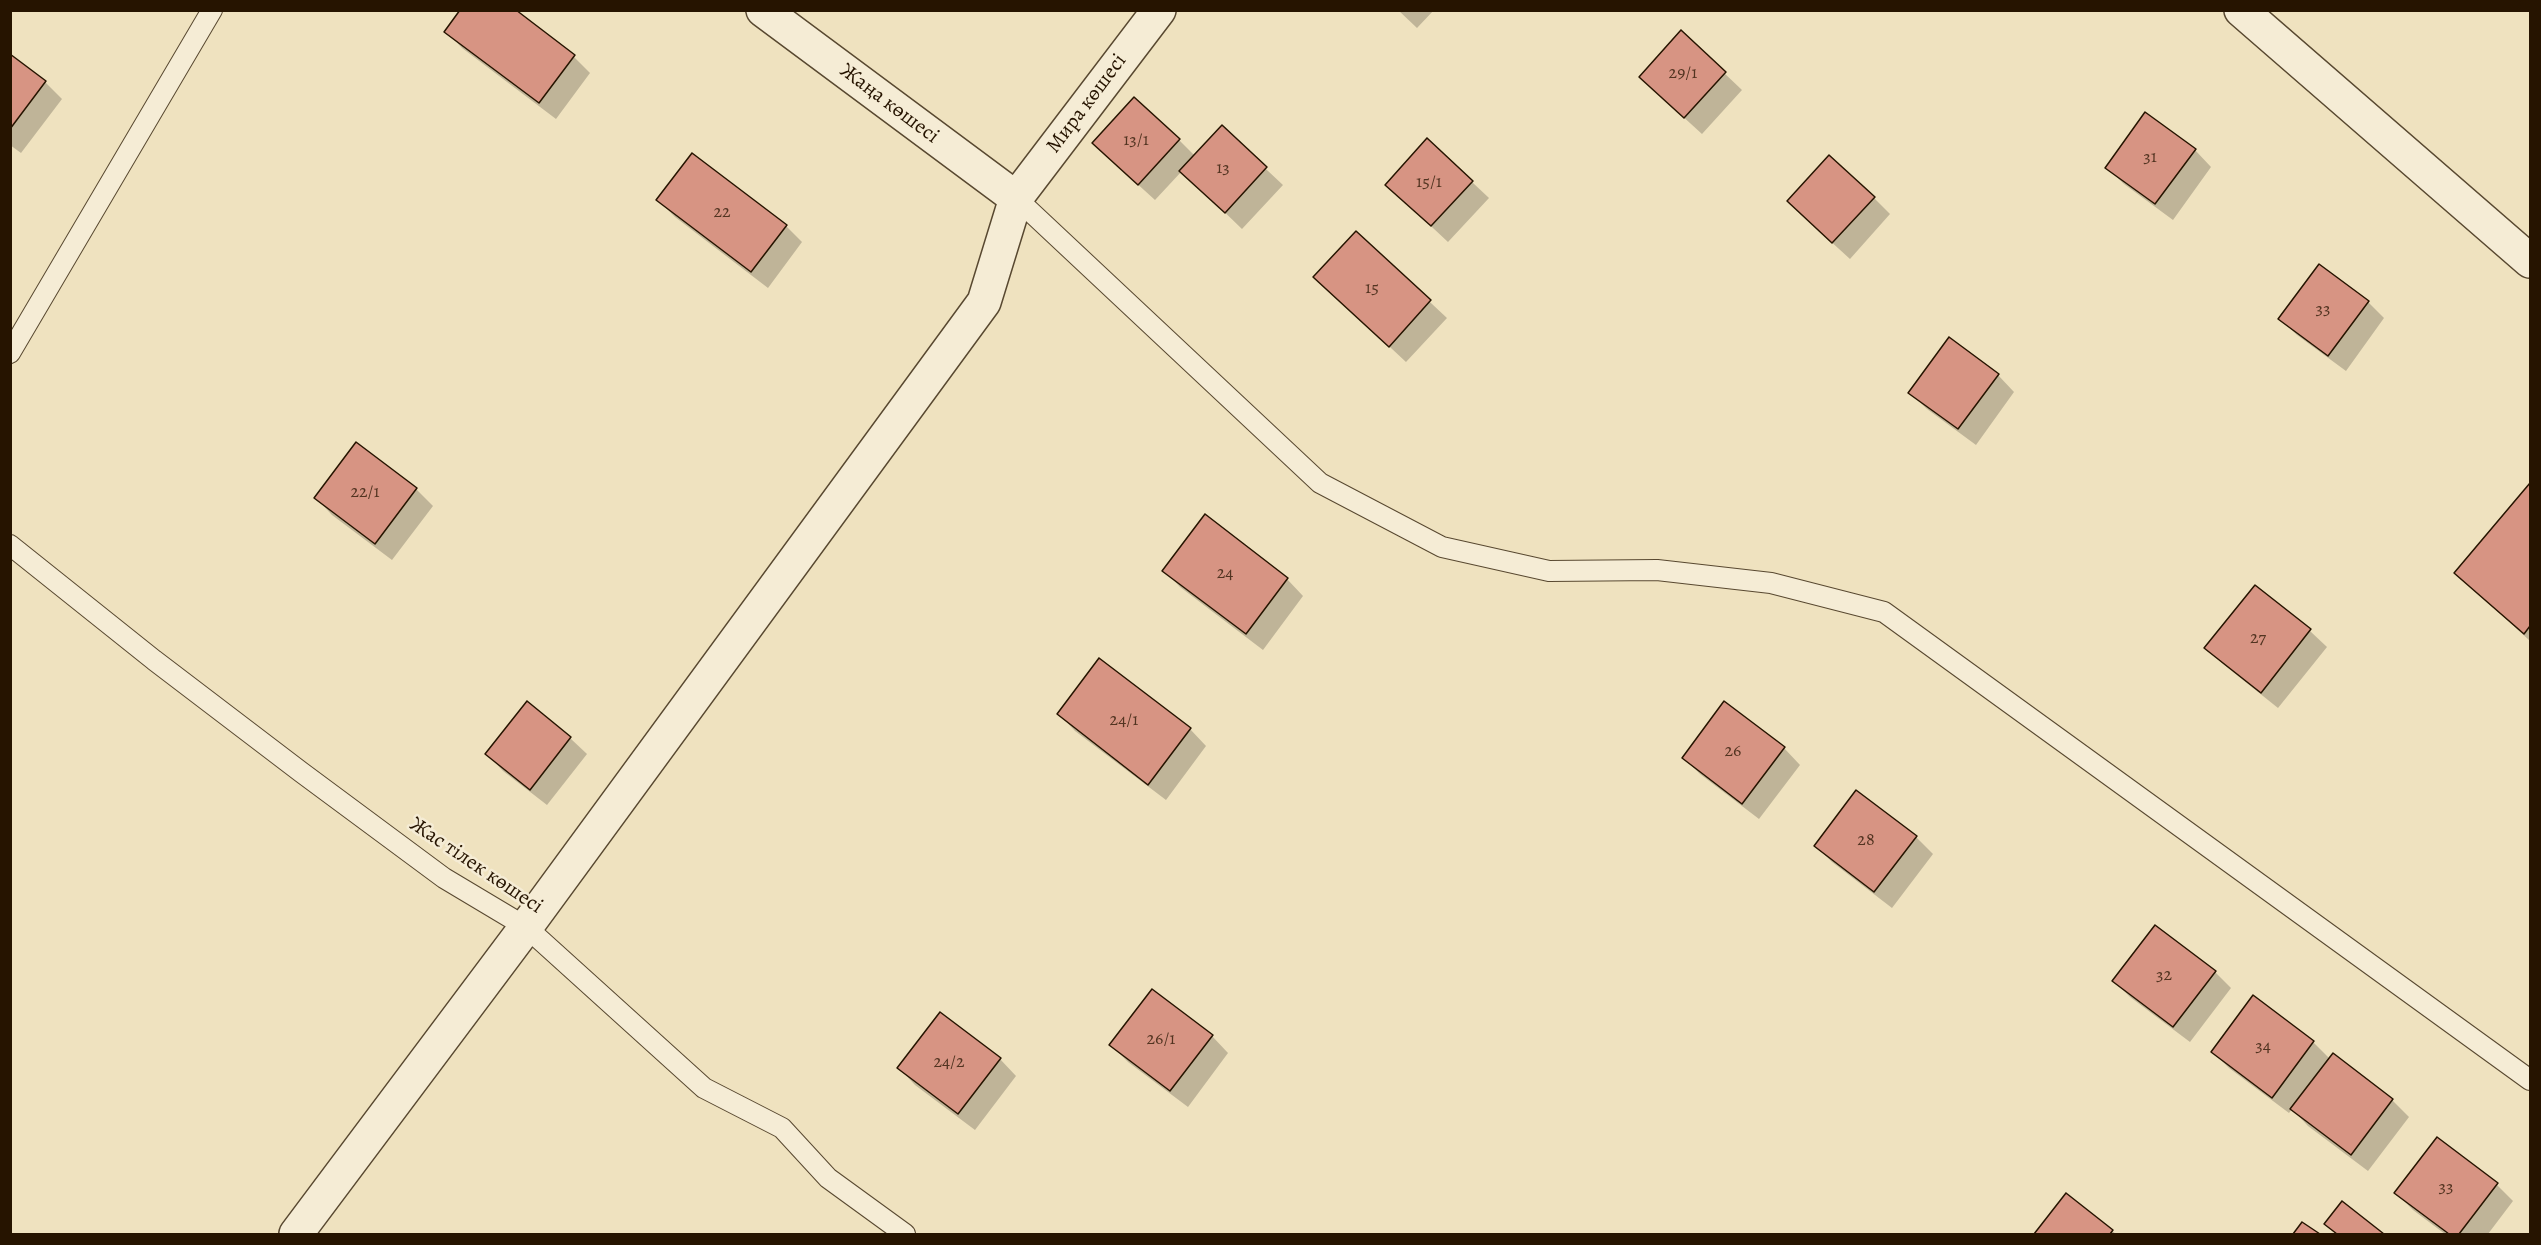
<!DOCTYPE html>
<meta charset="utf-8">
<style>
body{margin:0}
#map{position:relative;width:2541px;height:1245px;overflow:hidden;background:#efe2bf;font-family:Alegreya,serif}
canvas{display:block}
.frame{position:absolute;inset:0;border:12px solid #261400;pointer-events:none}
</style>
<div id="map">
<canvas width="2541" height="1245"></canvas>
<div class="frame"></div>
</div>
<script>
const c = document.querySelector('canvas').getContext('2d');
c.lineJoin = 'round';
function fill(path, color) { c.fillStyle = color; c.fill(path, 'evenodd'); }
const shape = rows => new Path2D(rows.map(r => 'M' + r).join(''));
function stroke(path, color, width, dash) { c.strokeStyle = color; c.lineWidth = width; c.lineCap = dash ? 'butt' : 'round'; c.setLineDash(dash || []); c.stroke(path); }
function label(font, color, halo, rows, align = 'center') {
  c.font = font + ' Alegreya,serif'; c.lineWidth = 5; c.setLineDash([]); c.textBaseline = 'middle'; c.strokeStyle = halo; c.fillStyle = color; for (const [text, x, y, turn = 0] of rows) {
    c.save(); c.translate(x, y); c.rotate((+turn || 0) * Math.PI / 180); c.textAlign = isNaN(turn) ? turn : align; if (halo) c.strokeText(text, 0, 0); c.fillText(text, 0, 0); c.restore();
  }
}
const shadow = shape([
 [513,10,574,57,590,73,556,119,462,48,446,31],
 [1398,10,1434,10,1417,28],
 [1681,32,1742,90,1702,134,1657,93],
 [10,56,45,82,62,99,21,153,10,145],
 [1222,128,1283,185,1242,229,1182,171,1155,200,1111,160,1179,140,1195,156],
 [2195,150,2211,167,2173,220,2124,184,2107,168],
 [1472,182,1489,198,1448,242,1404,201],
 [1874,198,1890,214,1850,259,1805,218],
 [658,200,786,226,802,242,768,288,675,217],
 [1356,233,1447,318,1406,362,1332,293],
 [2368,302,2384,318,2346,371,2297,335,2280,319],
 [1998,375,2014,392,1976,445,1927,409,1910,393],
 [2530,485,2530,641,2456,573],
 [416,489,433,506,392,560,332,515,316,498],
 [1164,570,1287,579,1303,596,1263,650,1180,587],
 [2255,587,2310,631,2327,647,2278,708,2223,664,2206,648],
 [1059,714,1190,729,1206,746,1166,800,1075,731],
 [570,738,587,754,547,805,503,771,487,754],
 [1784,748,1800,765,1759,819,1700,774,1684,758],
 [1857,792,1916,837,1933,854,1892,908,1832,862,1816,846],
 [2215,972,2231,988,2190,1042,2130,997,2114,981],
 [2253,997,2313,1042,2330,1059,2333,1055,2392,1100,2409,1117,2368,1171,2308,1126,2292,1109,2289,1113,2229,1068,2213,1052],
 [1212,1036,1228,1053,1188,1107,1128,1062,1111,1045],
 [1000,1059,1016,1076,975,1130,915,1085,899,1068],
 [2497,1185,2513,1201,2488,1234,2445,1234,2413,1210,2396,1193],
 [2066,1195,2112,1231,2116,1234,2036,1234],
 [2343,1203,2381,1234,2337,1234,2326,1224]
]);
const building = shape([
 [460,10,516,10,575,55,539,103,444,32,460,10],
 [1681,30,1726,72,1684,118,1639,77,1681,30],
 [10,54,46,81,10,129,10,54],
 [1134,97,1180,139,1138,185,1092,143,1134,97],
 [2145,112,2196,149,2155,204,2105,168,2145,112],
 [1222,125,1267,167,1225,213,1179,171,1222,125],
 [1427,138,1473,181,1431,226,1385,185,1427,138],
 [692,153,787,225,751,272,656,200,692,153],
 [1829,155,1875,197,1832,243,1787,201,1829,155],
 [1356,231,1431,300,1389,347,1313,277,1356,231],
 [2319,264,2369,301,2328,356,2278,319,2319,264],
 [1949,337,1999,374,1958,429,1908,393,1949,337],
 [356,442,417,488,375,544,314,498,356,442],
 [2530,483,2530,626,2524,634,2454,573,2530,483],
 [1205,514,1288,578,1246,634,1162,571,1205,514],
 [2255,585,2311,629,2261,693,2204,648,2255,585],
 [1099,658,1191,728,1148,785,1057,714,1099,658],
 [527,701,571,737,530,790,485,754,527,701],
 [1724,701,1785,747,1742,804,1682,758,1724,701],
 [1856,790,1917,836,1874,892,1814,846,1856,790],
 [2155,925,2216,971,2173,1027,2112,981,2155,925],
 [1152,989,1213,1035,1170,1091,1109,1045,1152,989],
 [2253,995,2314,1041,2272,1098,2211,1052,2253,995],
 [940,1012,1001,1058,958,1114,897,1068,940,1012],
 [2333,1053,2393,1099,2351,1155,2290,1109,2333,1053],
 [2437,1137,2498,1183,2459,1234,2449,1234,2394,1193,2437,1137],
 [2066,1193,2113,1230,2110,1234,2034,1234,2066,1193],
 [2342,1201,2384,1234,2337,1234,2324,1224,2342,1201],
 [2302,1222,2320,1234,2293,1234,2302,1222]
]);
const service = shape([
 [1016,198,1320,483,1442,547,1549,571,1657,570,1771,583,1884,612,2530,1080],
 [10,353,212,10],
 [10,545,154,660,301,772,444,878,526,927,704,1088,782,1128,828,1178,905,1234]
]);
const minor = shape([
 [763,10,1016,198],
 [2241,10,2530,261],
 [296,1234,526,927,984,302,1016,198,1159,10]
]);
const numberNames = [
 ["29/1",1683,74],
 ["13/1",1136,141],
 ["31",2150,158],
 ["13",1223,169],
 ["15/1",1429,183],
 ["22",722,213],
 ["15",1372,289],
 ["33",2323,310],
 ["22/1",365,493],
 ["24",1225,574],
 ["27",2258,639],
 ["24/1",1124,721],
 ["26",1733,752],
 ["28",1866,841],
 ["32",2164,976],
 ["26/1",1161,1040],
 ["34",2263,1047],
 ["24/2",949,1063],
 ["33",2446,1188]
];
const streetNames = [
 ["Жаңа көшесі",889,104,37],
 ["Мира көшесі",1087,104,-53],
 ["Жас тілек көшесі",476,866,34]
];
fill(shadow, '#0003');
fill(building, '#d79483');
stroke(building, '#261400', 1.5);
stroke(service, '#584830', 22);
stroke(minor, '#584830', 36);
stroke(service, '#f5ecd5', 20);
stroke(minor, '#f5ecd5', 33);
label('18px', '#523421', null, numberNames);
label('21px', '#261400', '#f5ecd5', streetNames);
</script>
